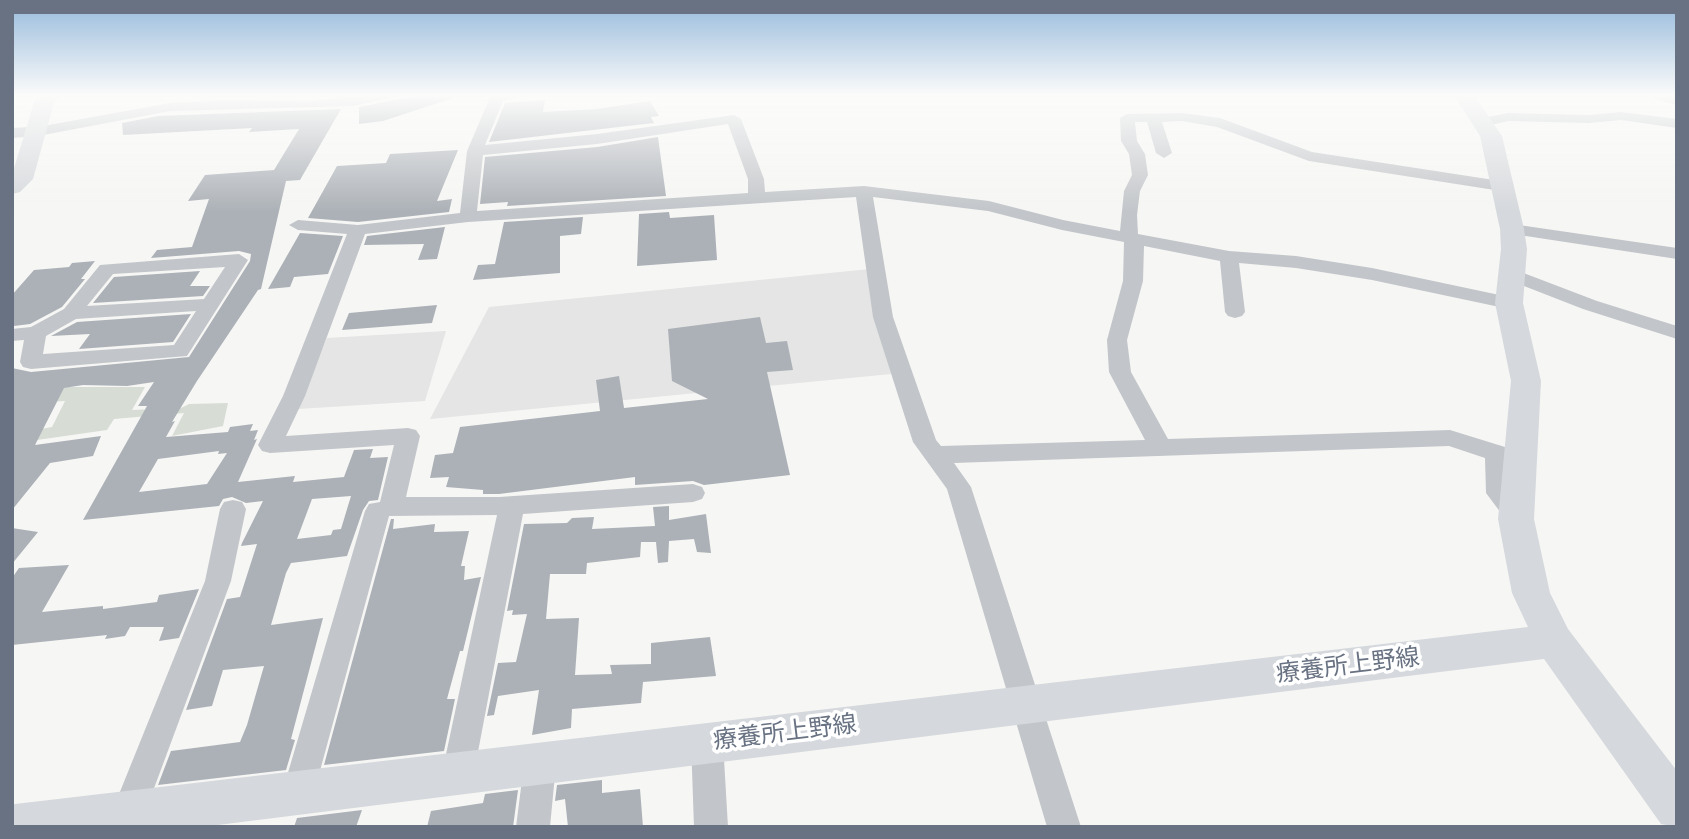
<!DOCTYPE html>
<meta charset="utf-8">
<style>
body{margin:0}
#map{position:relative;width:1689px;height:839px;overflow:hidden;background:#f6f6f4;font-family:"PT Sans",sans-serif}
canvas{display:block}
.frame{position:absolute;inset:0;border:14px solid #687282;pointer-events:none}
</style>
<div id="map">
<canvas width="1689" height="839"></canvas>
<div class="frame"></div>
</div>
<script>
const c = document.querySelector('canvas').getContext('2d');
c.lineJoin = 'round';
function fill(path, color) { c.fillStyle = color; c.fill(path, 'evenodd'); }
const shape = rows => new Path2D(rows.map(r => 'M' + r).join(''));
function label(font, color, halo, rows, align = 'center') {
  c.font = font + ' "PT Sans","Noto Sans JP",sans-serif'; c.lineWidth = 7; c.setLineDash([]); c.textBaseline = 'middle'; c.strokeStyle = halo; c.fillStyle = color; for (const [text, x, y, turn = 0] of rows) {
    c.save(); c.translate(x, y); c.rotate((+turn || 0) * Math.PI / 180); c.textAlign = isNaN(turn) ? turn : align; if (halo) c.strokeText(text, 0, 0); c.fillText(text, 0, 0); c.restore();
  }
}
const built = shape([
 [870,269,891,374,430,419,489,307],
 [446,331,425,401,298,409,327,338]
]);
const green = shape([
 [33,387,145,387,132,410,181,408,189,404,228,403,223,426,172,436,184,413,114,419,107,430,30,441,36,430,52,427,65,401,29,403]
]);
const building = shape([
 [420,95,452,95,453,98,383,121,359,124,359,107],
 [545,100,543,112,596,109,650,101,659,116,651,117,654,123,489,142,505,103],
 [341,109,300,180,286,181,261,289,258,290,197,381,172,422,175,421,166,437,228,432,230,427,253,424,250,431,258,430,254,440,257,439,238,482,295,476,293,482,344,477,354,450,373,449,370,458,388,457,378,500,369,501,363,510,347,556,291,563,286,573,271,625,323,618,291,739,295,740,286,770,158,785,171,751,240,742,247,725,264,666,223,670,212,706,186,710,227,599,240,597,257,544,241,546,242,543,263,501,246,503,232,497,223,499,219,506,83,520,147,406,138,406,154,382,127,386,83,385,64,388,35,445,101,436,93,456,50,463,12,510,12,368,31,372,189,357,250,261,251,254,239,251,151,258,157,250,192,247,209,199,188,201,205,175,274,170,299,129,249,132,252,128,123,135,122,123,158,116],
 [219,451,218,454,227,453,207,484,139,492,158,459],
 [351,496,341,529,333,530,331,535,297,539,312,499],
 [658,137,666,196,507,206,508,202,480,204,485,157,597,147],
 [458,150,437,201,452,199,449,212,358,222,308,218,337,166,386,163,390,154],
 [669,212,670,218,714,215,717,260,637,266,639,214],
 [583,217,581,234,560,236,560,273,473,280,478,265,495,264,504,222],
 [445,227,437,259,418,260,424,244,364,245,367,236],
 [300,233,343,236,328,274,294,277,290,287,268,289],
 [95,261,81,279,85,279,62,307,30,324,14,326,12,295,34,270,69,267,72,263],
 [200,271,190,286,210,286,203,296,93,303,114,277],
 [437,305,432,323,342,330,349,313],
 [191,314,173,342,79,349,90,334,51,336,77,322],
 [760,317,766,343,787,341,793,370,767,372,790,475,704,485,693,481,635,485,635,477,499,494,483,494,483,490,446,487,449,477,430,478,435,455,453,453,460,427,600,411,596,380,619,376,624,408,708,399,672,381,668,329],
 [669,506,669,520,706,514,711,553,697,552,694,539,669,541,668,562,658,563,656,542,641,542,640,557,587,563,586,574,550,574,546,619,579,618,575,675,612,674,610,665,651,664,651,643,710,637,716,676,643,682,641,703,572,709,571,728,532,735,539,690,498,696,494,715,487,716,498,663,516,662,527,614,512,615,513,610,507,611,524,524,567,523,572,518,594,517,592,529,655,526,653,507],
 [391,519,394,519,393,529,435,524,434,532,469,531,461,566,465,566,464,580,481,577,463,651,460,651,447,699,455,699,444,751,324,765],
 [12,528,38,532,12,564],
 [69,565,42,612,103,606,103,609,157,602,159,595,199,589,179,638,159,641,164,627,130,627,125,636,105,639,107,635,12,645,12,578,19,568],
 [602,780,602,793,640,789,643,827,568,827,565,799,555,801,557,785],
 [518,790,513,827,427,827,431,811,483,803,485,794],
 [362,810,356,827,294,827,297,818]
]);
const street = shape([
 [367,95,393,95,391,98,353,106,170,111,38,136,12,138,12,128,43,126,170,103,226,100,311,101,367,95],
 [491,95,519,95,517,98,503,101,485,145,597,134,734,115,741,119,764,179,765,192,864,186,989,201,1063,220,1120,231,1124,191,1132,175,1129,154,1121,141,1120,118,1127,114,1182,113,1220,118,1312,152,1507,182,1509,186,1507,190,1501,191,1309,161,1217,127,1182,121,1162,122,1172,153,1164,158,1156,153,1147,122,1135,122,1137,141,1145,154,1148,175,1140,191,1137,215,1138,234,1229,251,1296,256,1372,268,1509,297,1516,299,1519,303,1516,307,1509,309,1372,280,1296,268,1239,263,1245,312,1242,316,1235,318,1228,316,1225,312,1220,261,1144,246,1143,281,1127,340,1131,372,1168,439,1450,430,1505,447,1509,453,1510,491,1529,514,1525,521,1516,524,1507,521,1486,493,1485,458,1449,446,954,463,971,487,1081,827,1047,827,947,489,913,442,873,317,856,197,468,222,365,234,305,396,286,436,408,428,416,430,420,436,406,497,499,497,693,484,702,487,705,493,702,499,693,502,523,514,474,773,469,784,458,788,447,784,442,773,497,515,389,516,314,793,309,804,298,809,287,804,282,793,365,511,369,504,380,502,394,445,270,453,262,451,258,445,283,396,347,234,298,230,289,225,298,220,358,225,460,213,467,151,491,95],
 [728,124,748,179,748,193,477,211,483,155,597,144,728,124],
 [873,197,988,211,1062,230,1124,242,1123,281,1107,340,1109,372,1145,440,941,446,936,440,893,317,873,197],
 [1650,95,1677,96,1677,105,1652,98,1650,95],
 [1621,112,1677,119,1677,128,1621,120,1589,123,1508,121,1482,127,1474,122,1477,119,1508,113,1589,115,1621,112],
 [1512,224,1677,248,1677,259,1506,233,1503,229,1506,225,1512,224],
 [239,254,248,260,187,356,31,369,23,367,20,362,24,340,12,341,12,329,31,327,64,309,100,265,239,254],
 [225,267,204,299,87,306,113,274,225,267],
 [196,311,174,345,43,354,46,336,76,319,196,311],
 [1513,269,1597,301,1677,326,1677,339,1583,309,1506,279,1504,275,1513,269],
 [233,500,242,502,246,509,231,581,140,826,119,827,111,814,205,581,220,509,224,502,233,500],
 [707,727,718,732,723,742,728,827,694,827,691,742,696,732,707,727],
 [540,749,551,753,556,764,550,827,516,827,524,764,529,753,540,749]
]);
const secondary = shape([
 [39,95,60,95,54,103,33,179,20,192,12,194,12,175,34,102,39,95],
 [1454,95,1474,95,1502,136,1524,229,1527,249,1523,303,1541,381,1534,519,1550,593,1568,629,1677,771,1677,827,1661,824,1544,659,202,827,12,827,12,805,15,804,1528,627,1512,593,1498,519,1511,381,1495,303,1501,249,1500,229,1480,136,1454,95]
]);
const nearStreetnames = [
 ["療養所上野線",1348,666,-7],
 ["療養所上野線",785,733,-7]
];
fill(built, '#e4e5e4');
fill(green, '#d7ddd5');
fill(building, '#acb1b7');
fill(street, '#c2c5c9');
fill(secondary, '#d5d8dc');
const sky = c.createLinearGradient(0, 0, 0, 212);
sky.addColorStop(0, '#97bbdc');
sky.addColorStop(0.45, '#fbfbfa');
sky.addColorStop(1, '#fbfbfa00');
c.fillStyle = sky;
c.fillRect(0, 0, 1689, 212);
label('24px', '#687282', '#fff', nearStreetnames);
</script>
